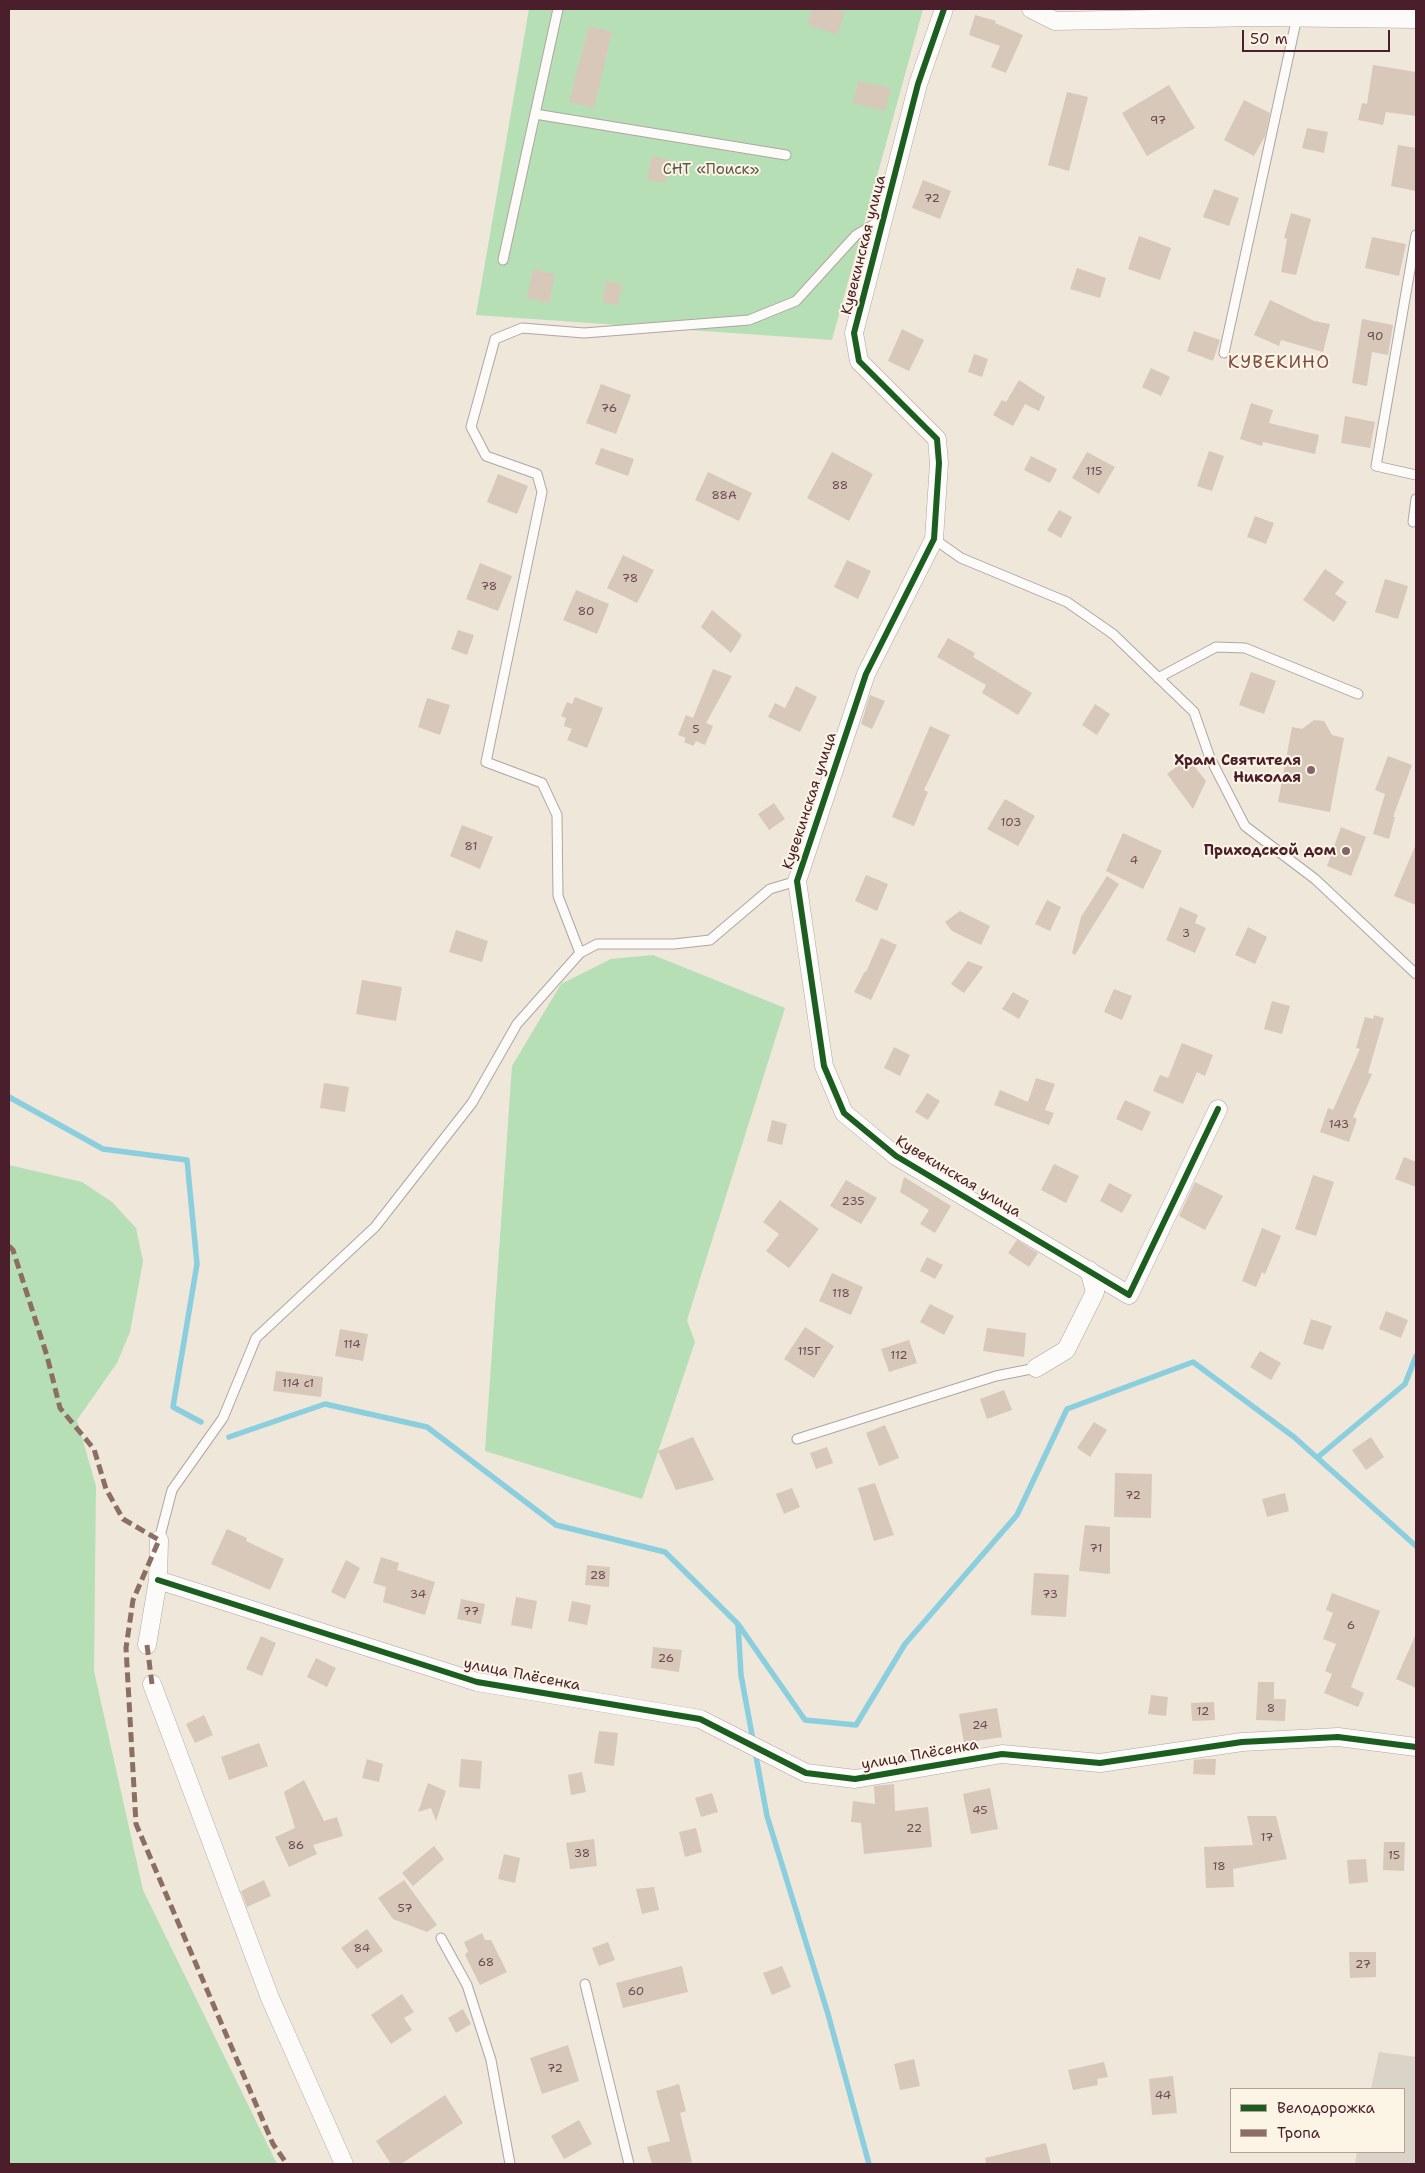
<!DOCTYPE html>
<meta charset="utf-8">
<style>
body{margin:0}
#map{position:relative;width:1425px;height:2173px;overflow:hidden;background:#eee7da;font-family:"Shantell Sans",sans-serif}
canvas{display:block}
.frame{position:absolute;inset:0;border:10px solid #4a1f2b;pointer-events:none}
.legend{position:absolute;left:1230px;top:2088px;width:175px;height:65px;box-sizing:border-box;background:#fcf5e5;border:1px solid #b59f9b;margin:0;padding:6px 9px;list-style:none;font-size:15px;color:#4a1f2b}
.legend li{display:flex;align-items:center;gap:10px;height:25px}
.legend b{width:25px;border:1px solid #b59f9b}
.scale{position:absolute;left:1242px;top:30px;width:148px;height:22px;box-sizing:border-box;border:2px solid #4a1f2b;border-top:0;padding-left:6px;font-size:15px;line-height:18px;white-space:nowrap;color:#4a1f2b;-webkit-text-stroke:4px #fcf5e5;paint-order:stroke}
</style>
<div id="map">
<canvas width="1425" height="2173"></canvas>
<div class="frame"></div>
<ul class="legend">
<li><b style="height:6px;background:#1b5e20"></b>Велодорожка</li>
<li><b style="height:6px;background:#8d6e63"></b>Тропа</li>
</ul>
<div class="scale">50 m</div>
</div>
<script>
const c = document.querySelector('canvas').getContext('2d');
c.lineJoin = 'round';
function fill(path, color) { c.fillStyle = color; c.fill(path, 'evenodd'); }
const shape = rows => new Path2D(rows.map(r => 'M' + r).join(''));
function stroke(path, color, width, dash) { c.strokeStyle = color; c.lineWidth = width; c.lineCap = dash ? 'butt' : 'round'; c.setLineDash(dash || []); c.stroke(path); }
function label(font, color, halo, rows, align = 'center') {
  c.font = font + ' "Shantell Sans",sans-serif'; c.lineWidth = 4; c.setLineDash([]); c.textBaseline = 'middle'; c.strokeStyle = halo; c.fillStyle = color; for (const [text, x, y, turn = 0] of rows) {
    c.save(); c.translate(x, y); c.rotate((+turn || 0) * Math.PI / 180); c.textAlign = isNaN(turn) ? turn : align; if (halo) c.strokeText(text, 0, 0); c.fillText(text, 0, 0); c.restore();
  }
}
const industrial = shape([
 [1379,2052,1416,2057,1416,2164,1355,2164,1357,2152,1404,2152,1404,2089,1371,2089]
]);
const green = shape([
 [529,9,923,9,832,340,476,315],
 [653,955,785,1008,687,1320,695,1342,642,1499,485,1451,512,1066,561,984,611,959],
 [9,1165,82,1182,112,1202,136,1228,143,1261,130,1332,117,1363,77,1420,96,1486,94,1671,143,1890,277,2164,9,2164]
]);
const stream = shape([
 [9,1097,103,1149,187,1160,197,1264,173,1407,201,1422],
 [229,1437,325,1404,427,1427,556,1525,665,1552,738,1624,805,1720,856,1725,905,1644,1017,1515,1067,1409,1193,1362,1294,1437,1416,1546],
 [1318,1457,1405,1384,1416,1356],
 [738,1624,741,1675,767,1816,828,2014,869,2164]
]);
const building = shape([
 [813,9,832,9,845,13,837,35,807,24],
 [975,15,996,21,995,23,1023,35,1006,73,991,67,1000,46,969,35],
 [589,26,612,32,594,108,569,102],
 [1373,65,1416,72,1416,116,1386,112,1383,125,1358,120,1362,103,1367,104],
 [858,81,891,88,885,111,853,103],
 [1169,85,1195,128,1147,156,1122,113],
 [1067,92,1088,97,1069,171,1048,165],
 [1244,100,1270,113,1265,136,1254,156,1224,140],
 [1307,128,1328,132,1324,153,1302,148],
 [1398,145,1416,148,1416,191,1391,186],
 [652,156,670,160,665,183,647,180],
 [923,180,951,191,940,219,912,208],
 [1214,189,1239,198,1229,226,1203,217],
 [1291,213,1311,219,1296,275,1281,272,1287,239,1284,238],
 [1139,236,1171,248,1160,280,1128,269],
 [1372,237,1406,244,1399,276,1365,268],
 [1077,268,1106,278,1100,298,1070,289],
 [533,269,555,274,549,303,527,298],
 [606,281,622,284,618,305,602,302],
 [1270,300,1314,321,1330,324,1323,352,1281,340,1279,346,1254,335],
 [1362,319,1393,325,1388,355,1372,352,1367,386,1352,383],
 [902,329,924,340,909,371,888,361],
 [1194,331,1220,340,1213,361,1187,351],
 [974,354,988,359,982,377,968,372],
 [1151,368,1170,377,1161,396,1142,387],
 [1019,380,1045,397,1039,411,1025,404,1013,426,993,415,1002,400,1006,402],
 [601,384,631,395,616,434,586,423],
 [1251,403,1273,410,1269,423,1319,435,1315,454,1263,442,1262,446,1240,439],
 [1345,416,1375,422,1370,448,1341,443],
 [601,448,634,459,628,476,595,464],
 [1209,451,1224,456,1212,491,1197,486],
 [832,452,873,474,849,521,807,498],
 [1087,452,1115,467,1099,494,1072,478],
 [1031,456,1057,469,1050,483,1024,470],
 [708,472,752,493,739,521,695,500],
 [498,474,528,486,517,514,487,502],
 [1059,510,1072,517,1061,538,1047,530],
 [1255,516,1274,523,1266,544,1247,537],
 [623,555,654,570,637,603,607,588],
 [847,560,871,571,858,599,834,587],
 [480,563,512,576,498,611,466,599],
 [1325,569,1344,582,1335,594,1347,602,1334,622,1303,600],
 [1385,579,1408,586,1398,619,1375,612],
 [576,590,609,604,597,634,563,620],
 [712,610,742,635,731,653,701,627],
 [458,630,474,635,467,655,451,649],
 [948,638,975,653,973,657,1032,693,1018,715,982,693,986,685,937,657],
 [713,669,732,676,706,723,713,726,705,745,696,741,693,746,684,742,686,738,678,735,686,715,693,718],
 [1251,672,1276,681,1264,714,1239,705],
 [796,686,817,697,800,732,768,717,775,703,785,708],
 [870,695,885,701,872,729,861,724],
 [575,697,603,708,587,748,567,740,572,729,564,726,566,718,561,716,567,702,572,704],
 [427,698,450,705,440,735,418,727],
 [1095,704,1110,714,1097,735,1082,725],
 [1314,720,1324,721,1332,735,1344,738,1330,812,1278,802,1292,727,1302,729],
 [930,726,950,735,924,790,928,792,914,826,892,817],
 [1388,756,1412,765,1393,817,1395,817,1389,839,1373,834,1385,794,1375,790],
 [1188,758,1206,781,1193,809,1167,774],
 [1005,799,1035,816,1018,846,987,829],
 [774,803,785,819,769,830,758,814],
 [462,825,493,837,480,869,450,856],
 [1341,827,1366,837,1351,876,1327,866],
 [1123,833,1162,851,1143,889,1106,871],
 [1416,844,1416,905,1394,896],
 [866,875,888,884,877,911,855,901],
 [1107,876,1119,884,1075,955,1072,953,1081,917],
 [1047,900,1061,907,1050,931,1035,924],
 [1180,907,1198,915,1195,923,1206,928,1195,953,1166,940],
 [960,911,990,926,981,945,952,931,945,922],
 [1248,927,1267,937,1255,964,1235,955],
 [456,930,488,941,482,962,449,952],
 [881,938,897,945,871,1000,854,992,865,971,866,972],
 [968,961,983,967,964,993,951,984],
 [362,980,402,987,396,1021,356,1014],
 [1114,989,1132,996,1122,1020,1104,1012],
 [1013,992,1029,1001,1019,1019,1002,1009],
 [1272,1001,1290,1006,1282,1034,1264,1029],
 [1374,1015,1384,1018,1368,1073,1372,1074,1353,1117,1357,1119,1349,1142,1320,1132,1328,1108,1333,1110,1360,1049,1356,1048,1365,1017,1373,1019],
 [1182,1043,1213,1055,1205,1076,1197,1072,1183,1104,1153,1091,1160,1075,1168,1078],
 [894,1047,910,1055,900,1076,884,1068],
 [1036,1078,1055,1084,1045,1110,1054,1113,1049,1125,994,1105,1000,1090,1028,1102],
 [324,1083,349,1087,345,1112,320,1108],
 [927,1093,940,1101,928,1120,915,1112],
 [1125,1100,1151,1112,1142,1131,1116,1119],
 [772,1120,787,1124,782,1145,767,1141],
 [1404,1157,1416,1162,1416,1187,1395,1179],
 [1054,1164,1079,1176,1066,1203,1041,1190],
 [1313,1175,1334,1182,1316,1236,1295,1229],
 [904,1177,951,1206,935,1233,920,1224,929,1210,900,1192],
 [846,1180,877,1198,861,1224,830,1206],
 [1195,1182,1223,1196,1205,1230,1179,1216],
 [1109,1183,1132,1195,1122,1213,1100,1201],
 [780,1200,819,1229,789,1268,766,1251,779,1234,763,1222],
 [1262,1228,1281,1236,1265,1274,1262,1272,1256,1287,1242,1281],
 [1017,1240,1038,1253,1029,1267,1008,1253],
 [927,1257,943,1265,935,1279,920,1271],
 [832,1273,863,1287,851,1315,819,1301],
 [930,1304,954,1316,944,1335,920,1322],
 [1386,1311,1408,1320,1401,1338,1379,1329],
 [1311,1319,1332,1326,1323,1350,1303,1344],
 [805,1327,834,1346,814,1378,784,1359],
 [987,1328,1026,1333,1024,1357,983,1351],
 [340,1329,368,1334,363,1361,335,1356],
 [909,1340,917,1363,889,1372,881,1349],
 [1260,1351,1281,1363,1271,1380,1250,1367],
 [276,1371,323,1377,321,1397,273,1391],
 [1004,1390,1012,1410,987,1419,980,1399],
 [1094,1422,1107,1430,1090,1457,1077,1448],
 [885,1425,899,1458,879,1466,866,1433],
 [693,1437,714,1480,676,1490,658,1451],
 [1371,1437,1384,1457,1366,1470,1352,1450],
 [827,1447,833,1463,816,1469,810,1453],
 [1115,1473,1152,1474,1151,1518,1114,1517],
 [875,1483,894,1535,874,1541,858,1488],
 [792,1488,800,1507,784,1514,776,1494],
 [1285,1493,1289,1511,1267,1517,1262,1499],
 [1085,1525,1110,1527,1110,1574,1079,1571],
 [227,1529,247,1538,246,1541,284,1559,270,1590,211,1564],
 [381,1557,399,1563,397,1570,435,1582,425,1615,383,1602,386,1587,373,1583],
 [346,1560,360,1568,345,1599,331,1592],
 [587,1565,610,1567,609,1587,585,1585],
 [1034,1573,1069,1575,1066,1617,1031,1615],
 [1332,1593,1380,1611,1351,1687,1364,1693,1358,1707,1324,1693,1332,1674,1325,1671,1336,1644,1323,1639,1333,1613,1326,1610],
 [516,1597,537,1601,532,1629,511,1625],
 [461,1599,485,1604,481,1624,457,1619],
 [572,1601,591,1605,587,1625,568,1621],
 [1416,1634,1416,1688,1396,1679],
 [261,1636,276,1643,262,1676,246,1669],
 [653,1647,682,1650,679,1672,651,1668],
 [316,1658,336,1668,327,1687,307,1677],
 [1258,1682,1274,1682,1274,1699,1286,1699,1285,1721,1256,1720],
 [1151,1695,1168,1697,1166,1716,1148,1714],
 [1214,1702,1215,1720,1192,1721,1191,1703],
 [997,1708,1002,1737,964,1743,959,1714],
 [204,1715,213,1735,195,1743,186,1724],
 [599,1731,618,1733,614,1766,594,1763],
 [259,1743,268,1766,229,1780,221,1757],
 [367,1759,383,1764,379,1782,362,1778],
 [461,1759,482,1761,480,1789,459,1787],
 [1203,1759,1216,1759,1215,1775,1193,1774,1194,1760],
 [582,1772,586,1792,571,1795,568,1775],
 [304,1780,324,1821,337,1817,343,1836,313,1845,317,1854,289,1867,275,1837,295,1828,284,1792],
 [428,1783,446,1791,436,1821,431,1808,418,1812],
 [894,1784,895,1811,928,1807,932,1847,864,1854,861,1823,851,1822,853,1801,875,1804,874,1786],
 [990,1788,998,1829,971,1834,963,1794],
 [712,1793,718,1812,701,1817,695,1798],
 [1247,1816,1276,1816,1287,1859,1233,1869,1234,1887,1206,1888,1204,1847,1253,1845],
 [696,1828,702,1852,685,1857,679,1832],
 [594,1839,597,1866,570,1869,566,1843],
 [1384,1842,1405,1842,1404,1871,1383,1870],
 [434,1846,444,1859,413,1886,402,1873],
 [504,1854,520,1858,515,1883,498,1879],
 [1366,1859,1368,1882,1349,1884,1347,1860],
 [264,1880,271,1896,247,1907,241,1891],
 [404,1880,437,1925,427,1932,393,1919,378,1898],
 [654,1887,659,1910,642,1914,636,1889],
 [367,1929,383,1951,357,1969,341,1948],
 [482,1933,485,1940,491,1940,507,1972,480,1985,465,1955,468,1951,464,1942],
 [608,1942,615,1960,599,1966,592,1948],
 [1349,1952,1376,1952,1376,1977,1350,1978],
 [682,1966,688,1992,623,2008,616,1983],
 [782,1966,791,1987,772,1995,763,1973],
 [402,1994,414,2012,404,2018,412,2030,391,2044,371,2015],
 [463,2009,471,2024,456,2033,448,2018],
 [568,2045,579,2081,542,2094,530,2058],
 [914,2059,920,2086,900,2090,894,2064],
 [1104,2062,1108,2077,1097,2079,1098,2085,1073,2090,1068,2070],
 [1173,2076,1177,2113,1152,2115,1149,2079],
 [679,2084,686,2111,680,2113,692,2162,682,2164,652,2164,647,2147,670,2141,656,2091],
 [445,2095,463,2123,401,2164,391,2164,376,2141],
 [579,2120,592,2144,564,2159,551,2136],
 [1046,2143,1051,2164,986,2164,985,2158]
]);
const lane = shape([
 [535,114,786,155],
 [1416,235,1376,466,1416,475],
 [503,260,558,9],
 [1224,353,1297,17],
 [1413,522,1416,499],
 [934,539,961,558,1067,602,1113,634,1194,712,1210,758,1245,826,1315,879,1416,974],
 [1158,678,1216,647,1245,648,1358,694],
 [580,953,558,896,557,815,542,783,486,762,542,492,537,474,486,456,471,427,495,339,522,328,584,333,749,320,796,301,856,235,883,219],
 [797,1439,996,1376,1036,1368],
 [159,1540,172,1490,223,1418,256,1338,375,1227,472,1103,517,1024,580,953,597,944,674,944,710,940,770,889,797,881],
 [441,1938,467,1985,491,2060,510,2164],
 [585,1984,629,2164]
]);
const street = shape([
 [944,9,918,84,854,333,859,361,937,439,939,463,934,539,866,674,797,881,824,1066,844,1113,896,1156,1129,1295,1218,1109],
 [1031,9,1055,21,1256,17,1416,19],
 [1036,1368,1066,1350,1095,1292,1089,1270],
 [158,1580,477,1682,700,1719,806,1773,855,1779,1002,1754,1100,1763,1242,1742,1338,1737,1416,1747],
 [147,1645,158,1580,159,1540],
 [152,1684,270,1998,344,2164]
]);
const quiet = shape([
 [9,1246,13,1250,47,1356,60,1408,94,1449,106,1489,123,1519,159,1540,133,1600,126,1648,136,1824,273,2144,287,2164],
 [147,1645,152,1684]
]);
const cycleway = shape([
 [944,9,918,84,854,333,859,361,937,439,939,463,934,539,866,674,797,881,824,1066,844,1113,896,1156,1129,1295,1218,1109],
 [158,1580,477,1682,700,1719,806,1773,855,1779,1002,1754,1100,1763,1242,1742,1338,1737,1416,1747]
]);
const markers = [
 [1311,770,5,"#836568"],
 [1346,851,5,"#836568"]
];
const numberNames = [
 ["97",1158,121],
 ["72",932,199],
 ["90",1375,337],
 ["76",609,409],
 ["115",1094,472],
 ["88",840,486],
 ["88А",724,496],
 ["78",630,579],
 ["78",489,587],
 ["80",586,612],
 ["5",696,730],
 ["103",1011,823],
 ["81",471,847],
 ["4",1134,861],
 ["3",1186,934],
 ["143",1339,1125],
 ["235",853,1202],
 ["118",841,1294],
 ["114",352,1345],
 ["115Г",809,1352],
 ["112",899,1356],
 ["114 с1",298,1384],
 ["72",1133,1496],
 ["71",1096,1549],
 ["28",598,1576],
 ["34",418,1595],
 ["73",1050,1595],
 ["77",471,1612],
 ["6",1351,1626],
 ["26",666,1659],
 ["8",1271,1709],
 ["12",1203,1712],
 ["24",980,1726],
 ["45",980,1811],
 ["22",914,1829],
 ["17",1267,1838],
 ["86",296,1846],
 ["38",582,1854],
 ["15",1394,1856],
 ["18",1219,1867],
 ["57",405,1909],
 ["84",362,1949],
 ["68",486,1963],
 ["27",1363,1965],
 ["60",636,1992],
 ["72",555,2069],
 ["44",1163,2096]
];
const parkNames = [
 ["СНТ «Поиск»",711,170]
];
const streetNames = [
 ["Кувекинская улица",864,245,-76],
 ["Кувекинская улица",810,801,-72],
 ["Кувекинская улица",958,1177,31],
 ["улица Плёсенка",522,1675,11],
 ["улица Плёсенка",920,1755,-10]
];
const poiNames = [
 ["Храм Святителя",1301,761],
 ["Николая",1301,778],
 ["Приходской дом",1336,851]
];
const quarterNames = [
 ["КУВЕКИНО",1279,363]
];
fill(industrial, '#d9d4c7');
fill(green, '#b6dfb5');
stroke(stream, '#8bcede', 5.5);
fill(building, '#d8c8ba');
stroke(lane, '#afa6a0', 11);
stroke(street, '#afa6a0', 19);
stroke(lane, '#fcfbf9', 9);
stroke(street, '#fcfbf9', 18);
stroke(quiet, '#8d6e63', 5, [10, 5]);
stroke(cycleway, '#1b5e20', 6);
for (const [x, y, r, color] of markers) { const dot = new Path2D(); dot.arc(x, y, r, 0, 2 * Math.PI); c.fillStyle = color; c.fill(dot); stroke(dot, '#fcf5e5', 2); }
label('12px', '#6e494f', null, numberNames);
label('15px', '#5d564b', '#fcf5e5', parkNames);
label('15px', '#4a1f2b', '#fcf5e5', streetNames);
label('bold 15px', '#4a1f2b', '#fcf5e5', poiNames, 'right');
c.letterSpacing = '1px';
label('18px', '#814f48', '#fcf5e5', quarterNames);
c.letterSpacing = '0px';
</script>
